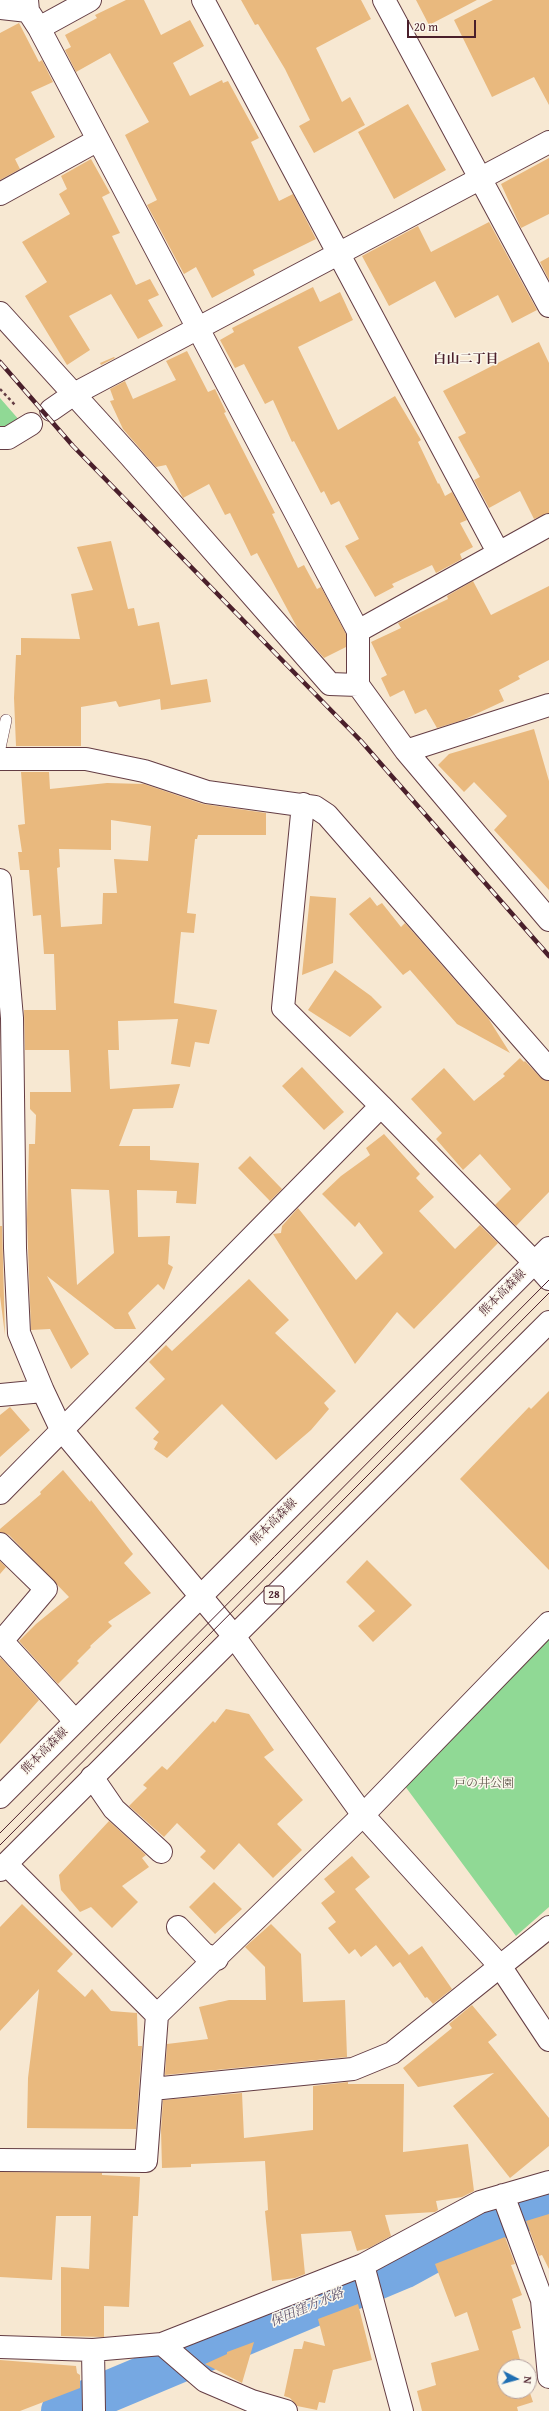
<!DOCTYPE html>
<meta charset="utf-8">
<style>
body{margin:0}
#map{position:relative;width:549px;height:2411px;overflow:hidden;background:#f7e8d2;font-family:"Gentium Book Plus",serif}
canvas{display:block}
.north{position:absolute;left:497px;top:2359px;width:40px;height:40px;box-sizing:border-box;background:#fbf7ec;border:1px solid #b4a19f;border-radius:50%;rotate:96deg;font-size:11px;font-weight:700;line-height:16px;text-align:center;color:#4a1f2b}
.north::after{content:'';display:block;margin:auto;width:14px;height:18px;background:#1f6fb2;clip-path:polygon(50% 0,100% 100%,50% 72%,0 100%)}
.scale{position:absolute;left:407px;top:20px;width:69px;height:18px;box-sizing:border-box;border:2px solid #4a1f2b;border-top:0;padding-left:5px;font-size:12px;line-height:14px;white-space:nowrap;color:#4a1f2b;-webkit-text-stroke:3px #fbf7ec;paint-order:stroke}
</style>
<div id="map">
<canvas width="549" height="2411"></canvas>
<div class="north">N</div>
<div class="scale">20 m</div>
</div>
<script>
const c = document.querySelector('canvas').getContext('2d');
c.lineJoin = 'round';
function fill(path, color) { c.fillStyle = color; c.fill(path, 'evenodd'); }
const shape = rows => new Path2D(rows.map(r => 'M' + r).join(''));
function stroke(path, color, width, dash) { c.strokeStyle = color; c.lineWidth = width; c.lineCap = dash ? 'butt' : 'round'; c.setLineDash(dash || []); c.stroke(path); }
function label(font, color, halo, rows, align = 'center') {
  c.font = font + ' "Gentium Book Plus","Noto Serif JP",serif'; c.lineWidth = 3; c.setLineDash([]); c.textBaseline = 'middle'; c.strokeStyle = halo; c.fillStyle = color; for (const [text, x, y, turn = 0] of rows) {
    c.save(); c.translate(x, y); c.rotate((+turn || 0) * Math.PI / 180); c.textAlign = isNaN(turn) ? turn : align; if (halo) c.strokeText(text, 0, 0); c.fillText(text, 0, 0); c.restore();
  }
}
const green = shape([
 [0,398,20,421,0,432],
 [549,1638,549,1907,516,1936,399,1778]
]);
const river = shape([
 [62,2411,403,2268,487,2222,549,2203]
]);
const building = shape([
 [126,0,144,0,161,35,190,20,204,46,173,63,190,96,222,80,223,83,228,81,259,138,251,142,279,201,293,194,316,239,253,270,255,275,212,298,196,267,184,274,147,205,157,200,125,135,149,122,110,53,76,72,65,50,71,47,65,35,97,18,95,15],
 [241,0,361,0,371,19,316,48,342,102,350,97,365,125,314,153,299,126,310,120,285,69,258,24,255,25],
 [416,0,477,0,429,25],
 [493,0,549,0,549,105,534,77,492,97,454,20],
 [19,23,39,62,42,60,53,82,31,92,55,137,15,159,20,169,0,180,0,33],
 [408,104,446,170,394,199,358,132],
 [549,158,549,214,521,228,501,184],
 [91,159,110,193,102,197,120,233,112,236,136,285,150,279,159,295,148,300,163,326,138,339,111,294,69,316,90,350,67,365,25,296,47,282,22,242,70,214,59,194,67,189,61,176],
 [489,222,537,310,512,323,498,295,455,318,435,281,389,306,362,256,418,226,431,252],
 [549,257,549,280,540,262],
 [313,287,320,302,340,292,353,320,298,347,338,430,395,396,421,440,418,442,438,484,439,483,445,496,452,492,467,520,460,523,473,547,460,554,462,559,436,573,432,565,392,584,394,587,375,597,345,546,359,539,339,501,331,505,324,491,321,493,294,441,292,442,273,400,265,404,244,364,235,368,220,340,234,332,232,328],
 [539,342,549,363,549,513,534,519,520,491,489,508,474,480,480,477,458,437,466,433,443,391],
 [187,351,208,392,215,389,226,412,224,413,275,513,272,514,298,568,304,565,317,589,321,587,346,634,346,647,324,658,298,629,257,553,251,556,230,513,225,515,209,484,183,498,166,465,156,467,123,429,110,401,114,400,110,389,125,381,133,399,176,380,166,361],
 [114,357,115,358,101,365,100,363],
 [111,541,128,609,134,608,138,626,159,622,171,685,207,679,211,702,161,710,160,699,119,707,116,701,81,707,81,746,16,746,14,698,16,655,21,655,21,638,80,639,71,594,93,590,77,547],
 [473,581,491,615,549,586,549,660,518,676,520,679,499,690,504,701,463,720,437,728,426,709,415,714,404,690,390,697,381,678,387,675,371,642,401,628,398,623,448,599,447,596],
 [534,729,549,781,549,890,494,830,507,816,474,782,464,792,438,765,449,754],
 [21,772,49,772,50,789,107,783,144,784,203,804,266,813,266,835,198,835,197,839,195,839,187,913,196,914,194,933,181,932,174,1003,217,1010,209,1044,195,1042,190,1067,171,1064,178,1019,118,1021,119,1050,108,1050,110,1089,180,1084,173,1108,133,1109,119,1146,150,1146,150,1160,199,1163,196,1204,176,1203,177,1191,137,1190,138,1237,170,1236,168,1264,173,1267,164,1290,158,1284,128,1313,136,1329,115,1329,47,1276,89,1354,71,1369,50,1329,31,1330,27,1220,29,1144,35,1144,36,1115,30,1109,30,1092,71,1092,69,1050,25,1050,24,1010,56,1010,54,954,44,954,41,915,33,916,29,870,20,870,18,852,22,852,18,825,25,824],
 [111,820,151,826,148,861,114,859,117,893,103,893,102,924,61,927,57,868,60,867,59,849,111,850],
 [71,1189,109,1190,114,1253,77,1285],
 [310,896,336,898,333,963,302,975],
 [370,897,377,906,382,903,401,927,405,923,488,1018,510,1053,457,1024,410,970,403,975,349,914],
 [335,970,371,996,382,1007,350,1037,308,1010],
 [520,1058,524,1062,525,1061,540,1077,549,1081,549,1192,516,1226,495,1205,511,1189,480,1154,463,1170,436,1139,442,1133,411,1099,444,1068,474,1101,505,1076,503,1074],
 [302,1067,344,1112,324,1130,282,1086],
 [384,1134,420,1174,416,1178,434,1197,419,1211,455,1249,480,1225,498,1243,414,1329,397,1312,355,1364,273,1234,281,1233,282,1226,298,1208,356,1280,383,1253,359,1222,355,1227,322,1194,341,1176,370,1155,366,1148],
 [250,1156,282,1189,270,1201,238,1168],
 [0,1226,2,1226,5,1335,0,1296],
 [249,1279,289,1320,275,1333,336,1391,324,1403,329,1409,311,1430,276,1460,222,1404,167,1458,154,1449,158,1442,153,1439,159,1432,135,1408,165,1379,149,1362,166,1345,172,1351],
 [549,1391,549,1570,460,1479,529,1407,531,1409],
 [10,1407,30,1430,0,1457,0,1415],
 [63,1470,90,1502,91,1500,133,1554,124,1563,151,1593,108,1622,112,1626,90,1646,91,1647,77,1661,79,1663,58,1684,19,1641,36,1624,69,1597,9,1535,0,1532,0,1529,41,1494,40,1492],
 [367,1560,412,1605,373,1642,358,1626,375,1611,346,1582],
 [0,1561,6,1567,0,1574],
 [1,1658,39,1700,0,1744,0,1659],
 [226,1709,249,1714,274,1750,264,1757,303,1800,277,1824,302,1850,273,1878,239,1843,214,1870,200,1857,206,1851,177,1823,164,1837,129,1806,147,1788,143,1785,162,1766,167,1770,213,1721,215,1723],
 [109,1821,146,1855,142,1858,149,1867,122,1886,138,1902,112,1928,91,1907,80,1912,61,1890,59,1875],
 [352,1856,370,1877,355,1889,409,1955,406,1957,422,1946,452,1989,433,2004,427,1997,425,1998,400,1962,393,1967,376,1945,361,1957,355,1949,349,1954,328,1928,336,1922,321,1903,335,1892,324,1879],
 [214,1882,242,1909,215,1934,189,1907],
 [22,1904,73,1954,57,1971,85,1997,92,1989,111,2011,137,2013,138,2046,142,2046,136,2129,27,2128,28,2078,39,1989,0,2031,0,1927],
 [271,1924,301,1954,303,2002,345,2000,347,2057,165,2075,167,2044,208,2039,199,2007,229,2000,266,2000,265,1967,245,1947],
 [472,2005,497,2035,488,2042,549,2118,549,2146,510,2178,453,2106,494,2073,418,2087,403,2068,452,2028,449,2024],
 [348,2082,348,2084,404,2084,403,2152,468,2144,474,2191,462,2197,436,2201,438,2210,435,2212,385,2215,391,2236,369,2248,357,2251,351,2231,301,2234,305,2274,295,2278,272,2281,265,2211,268,2210,265,2161,191,2164,191,2167,162,2168,161,2130,163,2100,242,2093,244,2138,313,2130,313,2086],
 [0,2172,102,2173,102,2175,140,2177,138,2216,133,2216,129,2307,104,2306,104,2337,61,2336,61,2267,89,2269,91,2216,56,2216,52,2280,0,2277],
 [549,2214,549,2269,542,2255,539,2256,526,2221],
 [505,2237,515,2264,511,2265,522,2295,512,2299,521,2328,512,2331,522,2367,505,2367,505,2391,529,2390,533,2402,517,2407,518,2411,422,2411,417,2391,436,2385,431,2363,479,2350,467,2312,455,2317,435,2264],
 [358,2304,372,2360,333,2370,325,2403,319,2402,317,2410,297,2406,290,2398,284,2396,294,2349,302,2349,304,2341,325,2346,318,2319],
 [254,2342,242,2383,205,2364,227,2354,227,2352],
 [0,2360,76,2366,77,2373,80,2375,80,2388,20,2411,0,2411]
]);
const path = shape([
 [0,389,16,406]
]);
const service = shape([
 [0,748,6,720]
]);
const minor = shape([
 [27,0,28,11,39,28,358,631,358,685,406,751,549,920],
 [203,0,498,552],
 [384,0,549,306],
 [0,8,28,11],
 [39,28,90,0],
 [0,194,98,140],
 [0,313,130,456,330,684,358,685],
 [51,410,74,394,549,142],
 [0,438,8,438,31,424],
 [358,631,549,525],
 [406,751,549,705],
 [0,759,86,759,144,771,207,792,315,807,327,815,549,1069],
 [0,880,12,1018,15,1248,19,1333,43,1391,61,1429],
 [381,1106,534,1262],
 [0,1395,43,1391],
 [0,1493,381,1106,283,1008,303,804],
 [0,1544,46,1589,2,1641,75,1721],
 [92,1777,114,1809,161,1852],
 [6,1864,157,2015],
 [178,1927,204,1954,217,1959],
 [152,2089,353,2069,392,2053,549,1927],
 [0,2160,146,2161,157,2015,363,1815,549,1623],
 [503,2195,542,2300,549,2377],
 [363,2265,402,2411],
 [162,2344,205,2381,252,2401,286,2411],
 [0,2347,93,2350,162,2344,363,2265,480,2202,549,2182],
 [93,2350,94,2411]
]);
const tertiary = shape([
 [61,1429,233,1635,363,1815,500,1966,549,2040]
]);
const secondary = shape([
 [534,1262,549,1279]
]);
const primary = shape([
 [0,1797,549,1248],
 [0,1870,549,1322]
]);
const tram = shape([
 [0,1833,549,1280],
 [0,1845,549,1293]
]);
const rail = shape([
 [0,362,73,446,361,741,549,956]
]);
const shields = [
 [274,1595,20]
];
const shieldNames = [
 ["28",274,1595]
];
const streetNames = [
 ["熊本高森線",503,1293,-45],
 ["熊本高森線",274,1522,-45],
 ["熊本高森線",45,1751,-45]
];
const parkNames = [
 ["戸の井公園",484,1784]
];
const neighbourhoodNames = [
 ["白山二丁目",466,360]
];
const waterNames = [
 ["保田窪方水路",307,2308,-23]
];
fill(green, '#90d995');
stroke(river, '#76a8e2', 42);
fill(building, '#e9b97e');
stroke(service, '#643d44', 12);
stroke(minor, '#643d44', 24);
stroke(tertiary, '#643d44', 24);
stroke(secondary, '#643d44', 24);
stroke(primary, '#643d44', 24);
stroke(path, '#643d44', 2.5, [3, 3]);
stroke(service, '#fff', 11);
stroke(minor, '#fff', 22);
stroke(tertiary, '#fff', 22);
stroke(secondary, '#fff', 22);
stroke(primary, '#fff', 22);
stroke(tram, '#4a1f2b', 1);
stroke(rail, '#4a1f2b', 4.5);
stroke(rail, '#fbf7ec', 3, [9]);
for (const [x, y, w] of shields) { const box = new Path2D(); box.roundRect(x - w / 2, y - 9, w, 18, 3); c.fillStyle = '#fbf7ec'; c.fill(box); stroke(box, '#4a1f2b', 1); }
label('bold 11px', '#4a1f2b', null, shieldNames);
label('12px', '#4a1f2b', '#fbf7ec', streetNames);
label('12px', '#5f574b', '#fbf7ec', parkNames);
label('bold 13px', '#4a1f2b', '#fbf7ec', neighbourhoodNames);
label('italic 13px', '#594f6b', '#fbf7ec', waterNames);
</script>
